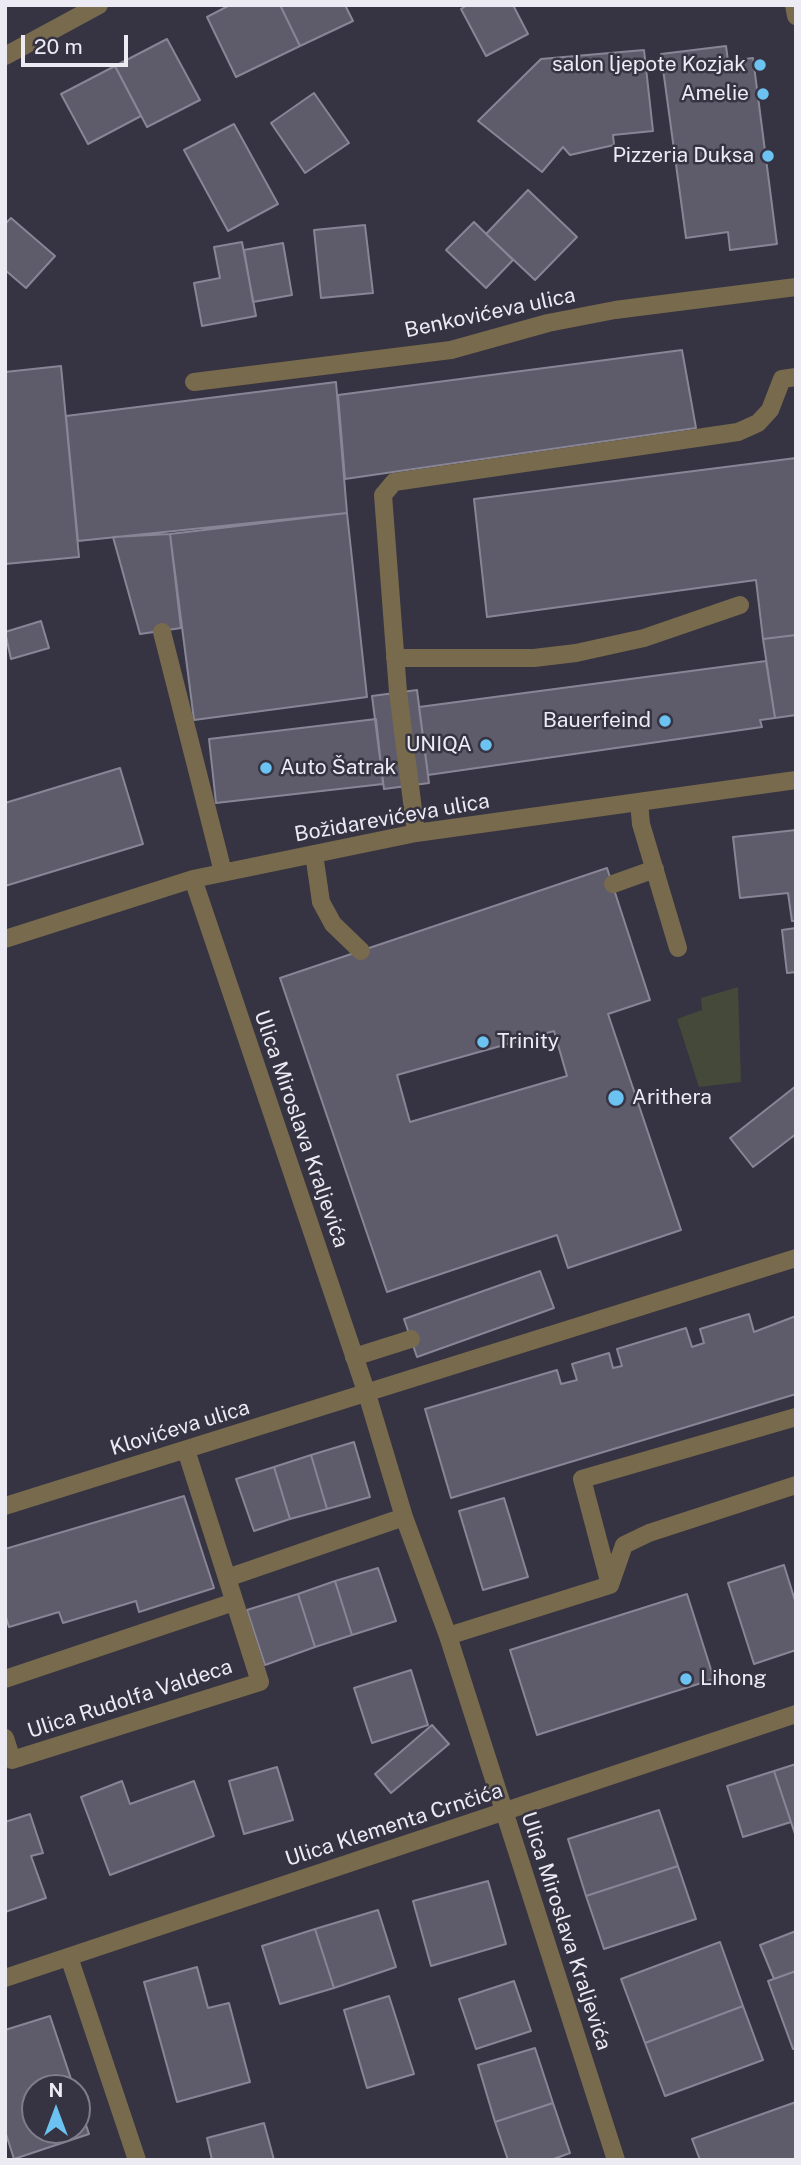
<!DOCTYPE html>
<meta charset="utf-8">
<style>
body{margin:0}
#map{position:relative;width:801px;height:2165px;overflow:hidden;background:#363442;font-family:"Public Sans",sans-serif}
canvas{display:block}
.frame{position:absolute;inset:0;border:7px solid #ecebf4;pointer-events:none}
.north{position:absolute;left:21px;top:2074px;width:70px;height:70px;box-sizing:border-box;background:#363442;border:2px solid #7f7d89;border-radius:50%;rotate:0deg;font-size:19px;font-weight:700;line-height:28px;text-align:center;color:#ecebf4}
.north::after{content:'';display:block;margin:auto;width:24px;height:32px;background:#6cc3f2;clip-path:polygon(50% 0,100% 100%,50% 72%,0 100%)}
.scale{position:absolute;left:21px;top:35px;width:107px;height:32px;box-sizing:border-box;border:4px solid #ecebf4;border-top:0;padding-left:9px;font-size:21px;line-height:24px;white-space:nowrap;color:#ecebf4;-webkit-text-stroke:5px #363442;paint-order:stroke}
</style>
<div id="map">
<canvas width="801" height="2165"></canvas>
<div class="frame"></div>
<div class="north">N</div>
<div class="scale">20 m</div>
</div>
<script>
const c = document.querySelector('canvas').getContext('2d');
c.lineJoin = 'round';
function fill(path, color) { c.fillStyle = color; c.fill(path, 'evenodd'); }
const shape = rows => new Path2D(rows.map(r => 'M' + r).join(''));
function stroke(path, color, width, dash) { c.strokeStyle = color; c.lineWidth = width; c.lineCap = dash ? 'butt' : 'round'; c.setLineDash(dash || []); c.stroke(path); }
function label(font, color, halo, rows, align = 'center') {
  c.font = font + ' "Public Sans",sans-serif'; c.lineWidth = 5; c.setLineDash([]); c.textBaseline = 'middle'; c.strokeStyle = halo; c.fillStyle = color; for (const [text, x, y, turn = 0] of rows) {
    c.save(); c.translate(x, y); c.rotate((+turn || 0) * Math.PI / 180); c.textAlign = isNaN(turn) ? turn : align; if (halo) c.strokeText(text, 0, 0); c.fillText(text, 0, 0); c.restore();
  }
}
const green = shape([
 [738,987,741,1082,699,1087,677,1019,702,1010,701,998]
]);
const building = shape([
 [230,5,280,5,300,46,236,77,207,17,230,5],
 [280,5,345,5,353,21,300,46,280,5],
 [467,5,513,5,528,34,486,56,461,9,467,5],
 [167,39,200,100,147,127,115,66,167,39],
 [726,46,728,61,753,58,777,244,730,250,728,232,686,238,661,54,726,46],
 [644,50,653,131,613,135,614,145,570,155,563,147,542,172,478,121,541,59,644,50],
 [115,66,141,116,88,144,61,94,115,66],
 [314,93,349,143,305,173,271,123,314,93],
 [234,124,278,204,228,231,184,150,234,124],
 [528,190,577,237,535,280,486,234,528,190],
 [11,218,55,256,26,288,5,270,5,224,11,218],
 [474,222,513,260,486,288,446,250,474,222],
 [365,225,373,293,321,298,314,230,365,225],
 [242,242,256,316,202,326,194,283,220,278,214,247,242,242],
 [283,243,292,295,253,302,244,250,283,243],
 [682,350,696,428,345,479,338,395,682,350],
 [61,366,79,557,5,564,5,372,61,366],
 [336,382,347,513,78,541,66,416,336,382],
 [796,458,796,635,763,639,756,580,487,617,474,499,796,458],
 [347,513,367,697,194,720,170,534,347,513],
 [170,534,181,628,140,634,113,537,170,534],
 [41,621,49,648,11,659,5,632,41,621],
 [796,635,796,715,775,718,763,639,796,635],
 [766,661,775,718,760,720,762,727,428,775,419,707,766,661],
 [417,690,429,783,384,789,372,696,417,690],
 [376,719,383,784,216,803,209,739,376,719],
 [120,768,143,844,5,886,5,803,120,768],
 [796,830,796,921,792,921,788,893,740,898,733,837,796,830],
 [607,868,650,1000,608,1014,681,1230,568,1268,557,1235,387,1292,280,978,607,868],
 [554,1031,567,1076,410,1122,397,1075,554,1031],
 [796,928,796,972,787,973,782,930,796,928],
 [796,1086,796,1134,753,1167,730,1138,796,1086],
 [540,1271,554,1308,417,1357,404,1319,540,1271],
 [749,1314,754,1332,796,1316,796,1394,451,1498,425,1409,557,1370,561,1384,577,1380,572,1364,609,1353,613,1368,622,1366,617,1349,686,1328,692,1347,704,1343,700,1329,749,1314],
 [354,1442,370,1497,327,1509,311,1455,354,1442],
 [311,1455,327,1509,290,1519,274,1467,311,1455],
 [274,1467,290,1519,254,1531,236,1479,274,1467],
 [184,1496,214,1588,139,1612,136,1601,63,1623,59,1612,9,1627,5,1614,5,1549,184,1496],
 [504,1498,528,1577,483,1590,459,1511,504,1498],
 [784,1565,796,1604,796,1650,754,1664,728,1583,784,1565],
 [378,1568,396,1621,352,1635,335,1581,378,1568],
 [335,1581,352,1635,315,1647,298,1594,335,1581],
 [298,1594,315,1647,265,1665,247,1610,298,1594],
 [687,1594,714,1679,537,1735,510,1650,687,1594],
 [411,1670,428,1725,372,1743,354,1688,411,1670],
 [432,1725,449,1744,391,1793,375,1774,432,1725],
 [796,1764,796,1833,795,1834,774,1771,796,1764],
 [277,1767,293,1820,244,1834,229,1781,277,1767],
 [774,1771,791,1822,743,1837,727,1786,774,1771],
 [122,1781,130,1804,194,1781,214,1836,110,1875,81,1797,122,1781],
 [659,1810,678,1866,586,1896,568,1839,659,1810],
 [30,1814,43,1853,31,1856,46,1898,5,1912,5,1822,30,1814],
 [678,1866,696,1919,604,1949,586,1896,678,1866],
 [488,1881,506,1944,431,1966,413,1901,488,1881],
 [378,1910,396,1967,334,1988,315,1929,378,1910],
 [315,1929,334,1988,280,2004,262,1946,315,1929],
 [796,1931,796,1971,774,1979,760,1945,796,1931],
 [720,1942,743,2006,645,2043,621,1979,720,1942],
 [197,1967,208,2008,229,2003,250,2082,177,2102,144,1982,197,1967],
 [796,1971,796,2048,793,2049,768,1981,796,1971],
 [514,1981,531,2031,476,2049,459,1999,514,1981],
 [389,1996,414,2074,367,2088,344,2010,389,1996],
 [743,2006,763,2060,665,2096,645,2043,743,2006],
 [50,2016,74,2088,35,2088,35,2130,77,2130,77,2098,89,2134,14,2159,5,2131,5,2030,50,2016],
 [535,2048,553,2103,495,2122,478,2065,535,2048],
 [796,2102,796,2160,700,2160,692,2139,796,2102],
 [553,2103,570,2153,551,2160,508,2160,495,2122,553,2103],
 [264,2123,274,2160,212,2160,207,2138,264,2123]
]);
const minor = shape([
 [794,5,796,16],
 [5,56,99,5],
 [194,382,451,350,548,323,615,310,796,287],
 [162,632,223,872],
 [395,658,534,658,576,653,644,638,740,605],
 [639,802,641,824,678,948],
 [416,833,398,692,383,495,394,482,738,432,758,423,770,410,782,379,796,377],
 [314,854,321,902,333,924,361,951],
 [193,879,367,1394,404,1517,448,1636,616,2160],
 [613,884,655,869],
 [5,939,193,879,416,833,796,780],
 [354,1357,411,1339],
 [186,1450,227,1578,404,1517],
 [5,1506,796,1258],
 [610,1585,582,1479,796,1417],
 [610,1585,624,1545,649,1533,796,1485],
 [448,1636,610,1585],
 [5,1679,234,1602],
 [5,1738,12,1760,260,1682,227,1578],
 [69,1957,137,2160],
 [5,1978,796,1714]
]);
const markers = [
 [760,65,7,"#6cc3f2"],
 [763,94,7,"#6cc3f2"],
 [768,156,7,"#6cc3f2"],
 [665,721,7,"#6cc3f2"],
 [486,745,7,"#6cc3f2"],
 [266,768,7,"#6cc3f2"],
 [483,1042,7,"#6cc3f2"],
 [616,1098,9,"#6cc3f2"],
 [686,1679,7,"#6cc3f2"]
];
const poiNames = [
 ["salon ljepote Kozjak",746,65],
 ["Amelie",749,94],
 ["Pizzeria Duksa",754,156],
 ["Bauerfeind",651,721],
 ["UNIQA",472,745],
 ["Auto Šatrak",280,768,"left"],
 ["Trinity",497,1042,"left"],
 ["Arithera",632,1098,"left"],
 ["Lihong",700,1679,"left"]
];
const streetNames = [
 ["Benkovićeva ulica",490,313,-12],
 ["Božidarevićeva ulica",392,818,-10],
 ["Ulica Miroslava Kraljevića",301,1129,71],
 ["Klovićeva ulica",180,1428,-17],
 ["Ulica Rudolfa Valdeca",130,1699,-18],
 ["Ulica Klementa Crnčića",394,1825,-18],
 ["Ulica Miroslava Kraljevića",566,1931,72]
];
fill(green, '#444939');
fill(building, '#5e5c6b');
stroke(building, '#888696', 2);
stroke(minor, '#786a4d', 18);
for (const [x, y, r, color] of markers) { const dot = new Path2D(); dot.arc(x, y, r, 0, 2 * Math.PI); c.fillStyle = color; c.fill(dot); stroke(dot, '#363442', 2.5); }
label('21px', '#ecebf4', '#363442', poiNames, 'right');
label('21px', '#ecebf4', '#363442', streetNames);
</script>
